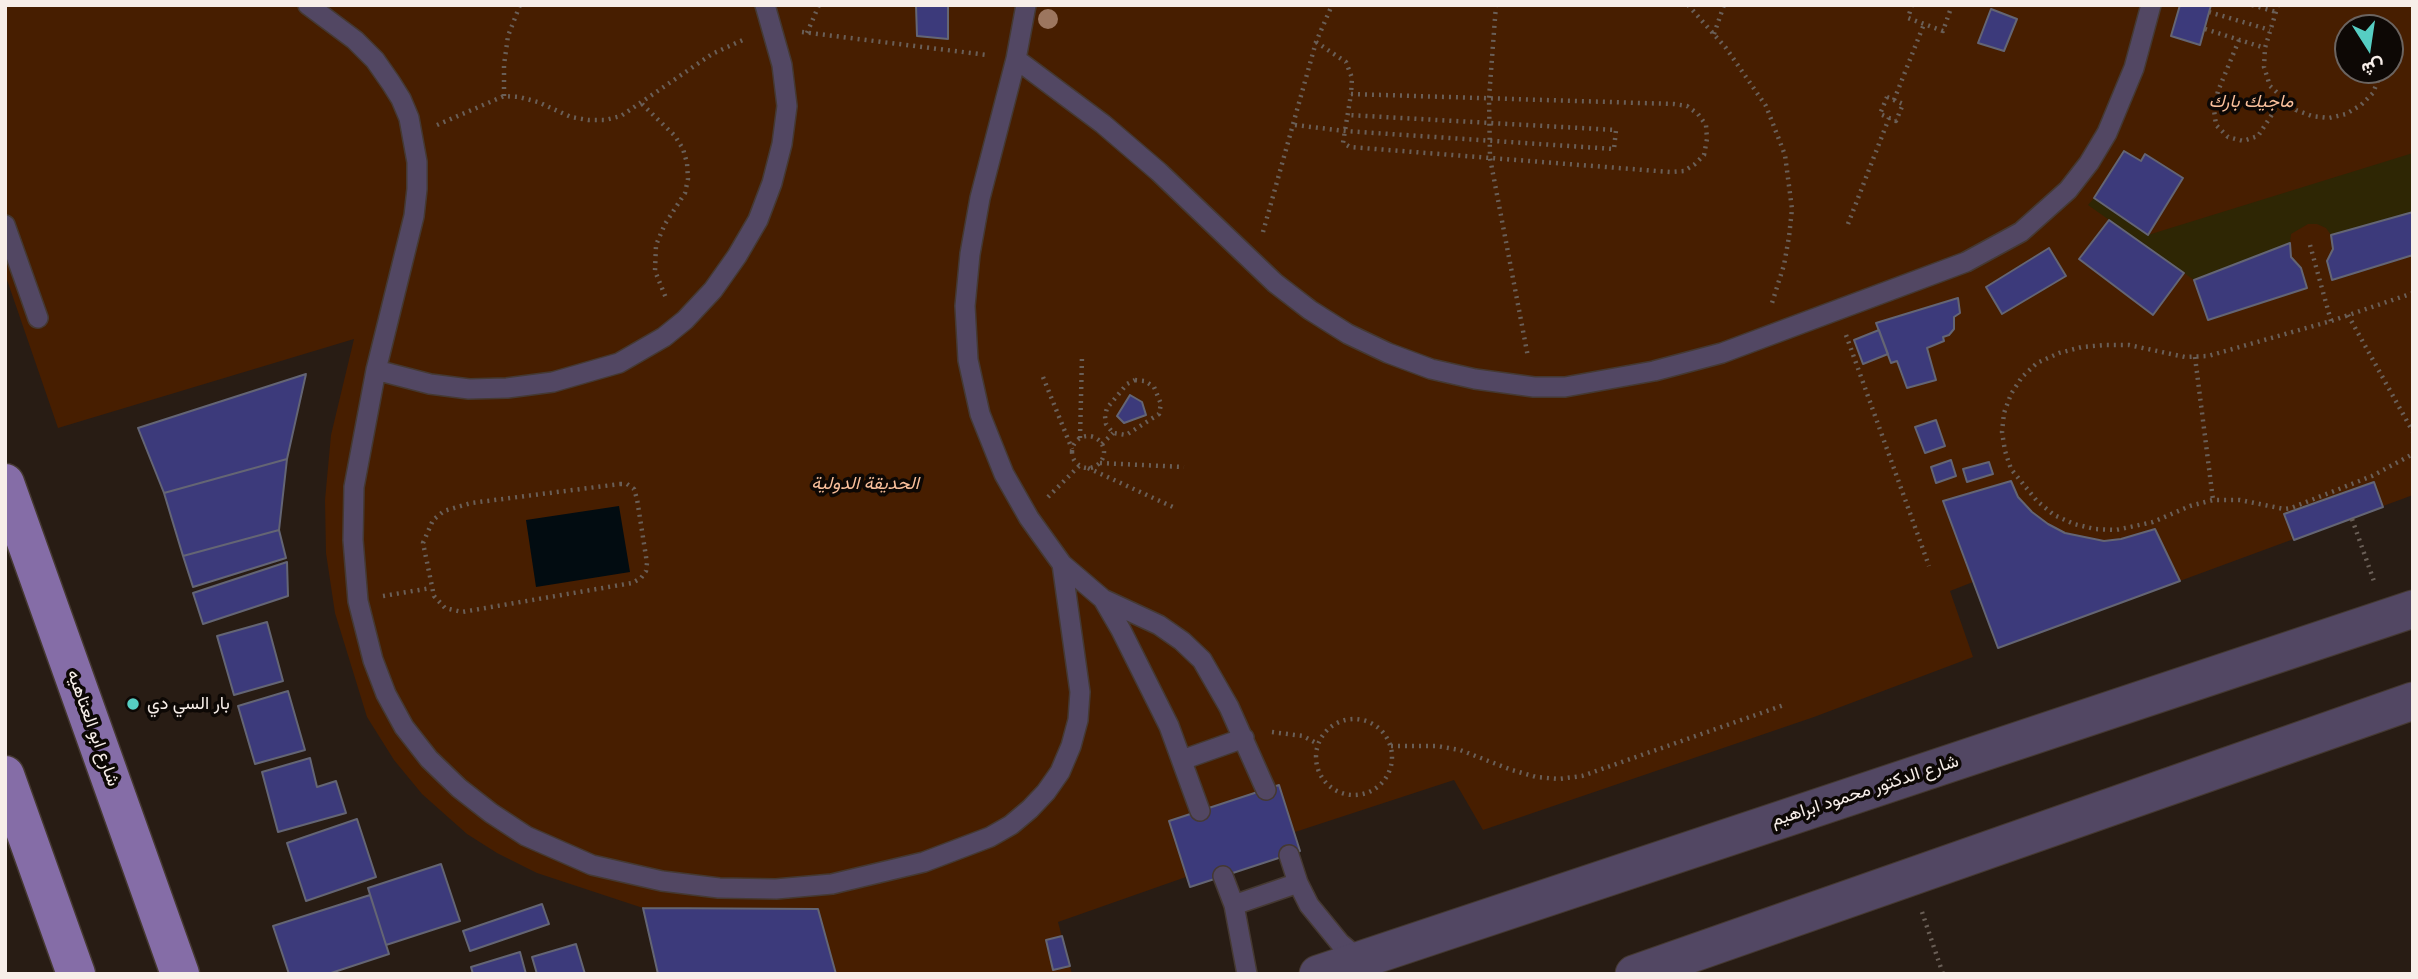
<!DOCTYPE html>
<meta charset="utf-8">
<style>
body{margin:0}
#map{position:relative;width:2418px;height:979px;overflow:hidden;background:#281c14;font-family:"Roboto Serif",Vazirmatn,serif}
canvas{display:block}
.frame{position:absolute;inset:0;border:7px solid #f7eee9;pointer-events:none}
.north{position:absolute;left:2334px;top:14px;width:70px;height:70px;box-sizing:border-box;background:#0d0805;border:2px solid #6b6460;border-radius:50%;rotate:168deg;font-size:19px;font-weight:700;line-height:28px;text-align:center;color:#f7eee9}
.north::after{content:'';display:block;margin:auto;width:24px;height:32px;background:#56cec3;clip-path:polygon(50% 0,100% 100%,50% 72%,0 100%)}
</style>
<div id="map">
<canvas width="2418" height="979"></canvas>
<div class="frame"></div>
<div class="north">ش</div>
</div>
<script>
const c = document.querySelector('canvas').getContext('2d');
c.lineJoin = 'round';
function fill(path, color) { c.fillStyle = color; c.fill(path, 'evenodd'); }
const shape = rows => new Path2D(rows.map(r => 'M' + r).join(''));
function stroke(path, color, width, dash) { c.strokeStyle = color; c.lineWidth = width; c.lineCap = dash ? 'butt' : 'round'; c.setLineDash(dash || []); c.stroke(path); }
function label(font, color, halo, rows, align = 'center') {
  c.font = font + ' "Roboto Serif",Vazirmatn,serif'; c.lineWidth = 7; c.setLineDash([]); c.textBaseline = 'middle'; c.strokeStyle = halo; c.fillStyle = color; for (const [text, x, y, turn = 0] of rows) {
    c.save(); c.translate(x, y); c.rotate((+turn || 0) * Math.PI / 180); c.textAlign = isNaN(turn) ? turn : align; if (halo) c.strokeText(text, 0, 0); c.fillText(text, 0, 0); c.restore();
  }
}
const green = shape([
 [5,5,2413,5,2413,495,1998,648,1973,582,1950,591,1973,657,1814,717,1483,830,1454,780,1295,832,1300,851,1190,887,1186,877,1058,922,1072,974,658,974,643,908,537,873,497,853,467,834,422,794,394,760,367,717,335,613,326,553,325,500,331,435,354,339,58,428,5,274],
 [2348,28,2390,28,2390,70,2348,70]
]);
const sand = shape([
 [2413,153,2413,212,2331,235,2326,228,2317,224,2308,224,2291,234,2290,243,2194,280,2088,205,2094,198,2148,235]
]);
const water = shape([
 [619,506,630,572,536,587,526,520]
]);
const building = shape([
 [916,5,948,6,948,39,917,36,916,5],
 [2180,5,2211,5,2200,45,2171,36,2180,5],
 [1991,9,2017,19,2004,51,1978,43,1991,9],
 [2124,151,2141,161,2145,154,2183,178,2148,235,2094,198,2124,151],
 [2413,212,2413,255,2332,280,2327,261,2333,249,2331,235,2413,212],
 [2109,220,2184,273,2153,315,2079,259,2109,220],
 [2290,243,2291,257,2301,268,2307,288,2208,320,2194,280,2290,243],
 [2049,248,2066,276,2002,314,1986,287,2049,248],
 [1958,298,1960,313,1954,317,1954,329,1949,335,1943,337,1944,341,1927,348,1936,380,1907,388,1897,361,1891,363,1876,323,1958,298],
 [1879,330,1888,354,1863,364,1854,340,1879,330],
 [306,374,287,459,164,493,138,428,306,374],
 [1130,395,1142,402,1146,415,1124,423,1117,416,1130,395],
 [1936,420,1945,446,1925,453,1915,427,1936,420],
 [287,459,279,530,183,556,164,493,287,459],
 [1951,460,1956,476,1936,483,1931,467,1951,460],
 [1989,462,1993,474,1967,482,1963,469,1989,462],
 [2011,481,2018,497,2032,512,2048,524,2065,533,2104,541,2121,539,2155,529,2180,581,1998,648,1943,501,2011,481],
 [2374,482,2383,507,2294,540,2284,514,2374,482],
 [279,530,286,558,193,587,183,556,279,530],
 [287,562,288,596,203,624,193,593,287,562],
 [267,622,283,681,234,695,217,636,267,622],
 [288,691,305,750,255,764,238,706,288,691],
 [310,758,317,787,336,781,346,813,278,832,262,772,310,758],
 [1279,785,1300,851,1190,887,1169,821,1279,785],
 [357,819,376,877,306,901,287,843,357,819],
 [441,864,460,921,386,945,368,888,441,864],
 [370,895,389,954,328,974,289,974,273,926,370,895],
 [542,904,549,924,470,951,463,931,542,904],
 [643,908,818,909,836,974,658,974,643,908],
 [1062,936,1070,966,1053,970,1046,940,1062,936],
 [576,944,585,974,537,974,532,957,576,944],
 [520,952,526,974,473,974,471,967,520,952]
]);
const path = shape([
 [1496,5,1489,98,1490,158,1528,357],
 [1688,5,1726,48,1766,106,1785,155,1792,209,1789,237,1784,265,1772,303],
 [1912,5,1908,18,1943,31,1952,5],
 [2252,5,2276,12],
 [2278,5,2265,48,2264,67,2270,86,2296,110,2312,116,2329,118,2346,114,2361,105,2373,93,2382,70],
 [2209,12,2270,30],
 [2205,29,2265,48],
 [802,32,987,55],
 [807,33,819,5],
 [1714,34,1724,5],
 [2239,40,2218,91,2214,110,2216,125,2228,137,2243,141,2258,136,2282,99],
 [1316,42,1346,62,1352,78,1351,94],
 [1351,94,1674,104,1687,106,1698,114,1706,125,1707,139,1704,155,1695,164,1684,171,1670,172,1350,147,1343,143,1351,94],
 [504,96,504,65,508,36,520,5],
 [1887,97,1903,104,1896,121,1880,114,1887,97],
 [1894,100,1924,24],
 [642,104,675,136,683,149,687,163,688,179,685,193,665,224,656,245,655,271,666,298],
 [437,125,504,96,519,97,538,102,571,117,588,120,605,120,621,116,712,54,745,39],
 [1295,125,1345,131,1614,149,1616,130,1348,115],
 [1848,224,1889,118],
 [1263,232,1316,42,1332,5],
 [2310,245,2331,321],
 [2413,293,2331,321,2208,356,2185,357,2129,345,2105,345,2082,347,2059,353,2037,363,2022,377,2011,394,2004,413,2002,432,2005,451,2011,469,2037,501,2054,515,2074,524,2095,529,2116,530,2153,522,2190,506,2213,500,2240,500,2284,509,2291,508,2372,476,2413,454],
 [2348,315,2413,432],
 [1846,335,1929,566],
 [2195,357,2213,500],
 [1043,377,1072,449],
 [1135,380,1145,381,1154,387,1161,404,1159,414,1126,435,1113,433,1106,424,1105,416,1107,408,1127,384,1135,380],
 '1072 452a16 16 0 1 1 32 0a16 16 0 1 1-32 0Z',
 [1080,438,1082,356],
 [1102,444,1113,433],
 [1100,463,1184,467],
 [1088,468,1173,507],
 [620,484,627,484,634,489,637,499,647,563,646,571,641,578,632,583,462,612,445,608,434,596,423,543,433,520,444,511,471,503,620,484],
 [1048,497,1079,466],
 [2352,519,2375,584],
 [383,596,431,588],
 '1316 757a38 38 0 1 1 76 0a38 38 0 1 1-76 0Z',
 [1272,732,1303,736,1318,744],
 [1391,746,1437,746,1460,750,1512,770,1536,777,1559,779,1582,776,1784,705],
 [1922,912,1943,974]
]);
const service = shape([
 [308,5,355,40,375,60,391,83,401,99,409,118,417,162,417,189,414,216,376,370,354,487,353,540,358,601,373,660,386,694,404,727,429,759,459,788,491,813,526,836,592,865,662,881,719,888,776,889,832,884,924,862,990,837,1011,825,1030,809,1046,792,1060,772,1071,746,1078,720,1080,692,1062,564],
 [1026,5,1016,59,980,198,970,254,965,306,968,360,980,414,1004,474,1029,518,1062,564,1103,599,1121,630,1169,726,1200,811],
 [1016,59,1103,124,1159,172,1275,283,1310,310,1348,334,1388,353,1431,369,1475,379,1534,387,1565,387,1654,371,1722,353,1966,262,2021,232,2068,190,2089,163,2107,133,2134,68,2151,5],
 [5,225,38,318],
 [376,370,430,384,469,389,507,388,553,382,619,363,664,337,685,320,713,290,737,256,758,220,772,183,782,144,787,106,782,65,765,5],
 [1103,599,1159,625,1182,641,1202,660,1229,707,1266,790],
 [1182,760,1244,738],
 [1289,855,1298,883,1309,905,1340,943,1359,959],
 [1223,876,1234,905,1247,974],
 [1234,905,1298,883]
]);
const minor = shape([
 [1318,974,2413,609],
 [1634,974,2413,701]
]);
const primary = shape([
 [5,483,180,974],
 [5,775,76,974]
]);
const trees = [
 [1048,19]
];
const markers = [
 [133,704,7,"#56cec3"]
];
const parkNames = [
 ["ماجيك بارك",2251,102],
 ["الحديقة الدولية",865,484]
];
const poiNames = [
 ["بار السي دي",147,704]
];
const streetNames = [
 ["شارع ابو العتاهيه",93,728,70],
 ["شارع الدكتور محمود ابراهيم",1865,791,-18]
];
fill(green, '#471e00');
fill(sand, '#2e2604');
fill(water, '#020c11');
fill(building, '#3c3a7b');
stroke(building, '#646574', 2);
stroke(service, '#453932', 22);
stroke(minor, '#453932', 39);
stroke(primary, '#453932', 41);
stroke(path, '#6a5f57', 4.5, [2, 5]);
stroke(service, '#524763', 19);
stroke(minor, '#524763', 37);
stroke(primary, '#856da7', 38);
c.fillStyle = '#9c765f';
for (const [x, y] of trees) { c.beginPath(); c.arc(x, y, 10, 0, 2 * Math.PI); c.fill(); }
for (const [x, y, r, color] of markers) { const dot = new Path2D(); dot.arc(x, y, r, 0, 2 * Math.PI); c.fillStyle = color; c.fill(dot); stroke(dot, '#0d0805', 2.5); }
label('italic 18px', '#fac09c', '#0d0805', parkNames);
label('18px', '#f7eee9', '#0d0805', poiNames, 'left');
label('18px', '#f7eee9', '#0d0805', streetNames);
</script>
